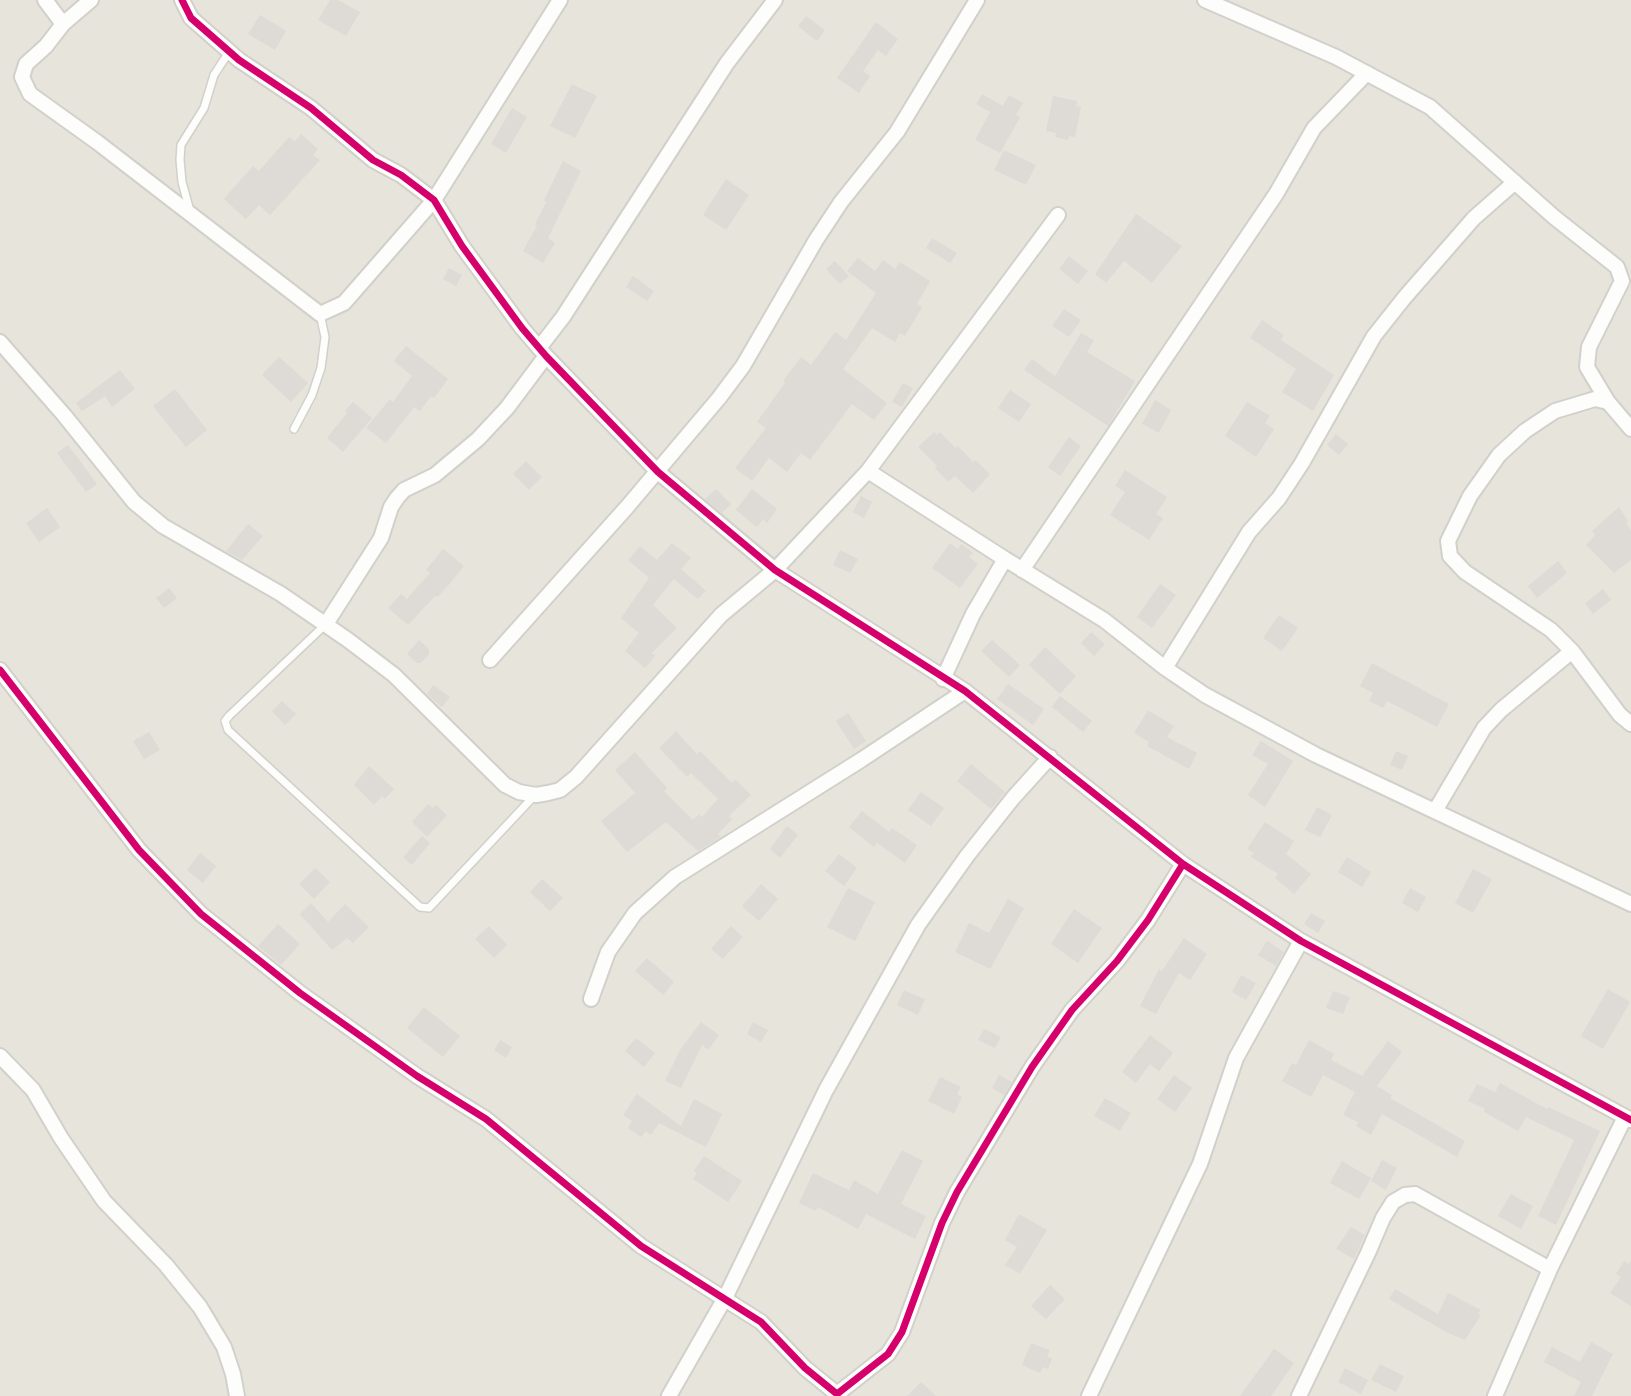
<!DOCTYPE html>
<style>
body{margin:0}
canvas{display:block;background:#f4f2ee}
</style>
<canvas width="1631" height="1396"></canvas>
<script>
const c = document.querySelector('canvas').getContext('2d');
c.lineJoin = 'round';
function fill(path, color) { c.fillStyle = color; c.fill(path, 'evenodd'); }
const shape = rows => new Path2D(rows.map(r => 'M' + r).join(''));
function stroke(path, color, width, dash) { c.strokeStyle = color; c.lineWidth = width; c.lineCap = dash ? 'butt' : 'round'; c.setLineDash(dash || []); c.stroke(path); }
const residential = shape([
 [0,0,1631,0,1631,1396,0,1396]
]);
const building = shape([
 [330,0,338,0,360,12,346,36,318,20],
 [260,15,286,31,275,50,248,34],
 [806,16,825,30,817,41,798,26],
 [876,22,898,39,886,56,878,50,863,71,870,76,859,93,837,78],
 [572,84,597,96,575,138,550,126],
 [982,94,1003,106,1009,95,1023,103,1016,115,1020,117,1000,153,975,140,990,112,976,104],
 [1053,96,1077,101,1076,106,1081,107,1075,137,1069,136,1068,140,1055,137,1056,133,1046,131],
 [512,108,527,117,506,153,491,144],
 [301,134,318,149,313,155,320,160,270,215,259,205,246,219,224,199,253,166,259,171,289,137,295,141],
 [1004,150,1036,165,1026,185,994,170],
 [563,161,581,171,548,238,555,243,543,263,523,251,537,226,535,224,546,202,544,200],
 [726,179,749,195,726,230,703,215],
 [1136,214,1182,246,1152,283,1124,261,1106,283,1095,274],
 [932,238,957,253,950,263,926,248],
 [1069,256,1088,271,1078,284,1059,269],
 [858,258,875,271,883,260,895,269,900,262,930,281,917,304,922,307,905,336,900,333,895,342,872,328,843,369,887,403,874,420,852,404,810,460,801,453,787,472,769,458,752,481,735,468,766,428,757,422,785,383,783,381,801,357,811,365,835,332,846,340,876,293,847,271],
 [835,261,849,276,840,284,826,269],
 [449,268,462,275,456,286,443,279],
 [633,276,654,291,647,301,626,287],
 [1064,309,1081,320,1069,337,1052,326],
 [1262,320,1284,335,1281,340,1334,375,1313,411,1282,392,1296,369,1250,338],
 [1081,333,1094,340,1087,352,1135,381,1108,426,1024,370,1032,359,1055,376],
 [406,346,448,379,434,398,431,396,420,411,414,407,386,443,366,428,390,399,393,402,412,376,394,361],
 [279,357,308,383,291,402,262,375],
 [120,370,135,389,112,407,105,396,82,411,76,403],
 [903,383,913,388,902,407,892,402],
 [175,389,207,430,186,447,153,406],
 [1010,390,1031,404,1019,422,998,408],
 [1155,400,1171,410,1159,433,1142,424],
 [353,402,372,418,343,452,327,438,347,413,345,411],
 [1247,402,1270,416,1265,423,1274,429,1256,457,1225,436],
 [934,432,937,435,940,432,955,448,958,446,973,462,975,460,990,474,973,493,955,476,948,482,935,468,937,466,918,447],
 [1336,434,1348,444,1339,455,1327,445],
 [1069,437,1081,446,1060,476,1048,467],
 [68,445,97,484,86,492,57,453],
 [526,461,542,477,529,490,513,474],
 [1125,470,1167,497,1156,514,1163,518,1149,540,1110,515,1125,492,1115,486],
 [716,489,731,504,722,513,705,499],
 [752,489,777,509,767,523,763,519,757,527,736,510],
 [861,496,872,502,864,518,853,512],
 [1619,507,1628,521,1626,523,1631,530,1631,560,1614,573,1586,545,1595,535,1592,531],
 [47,508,60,527,39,542,26,523],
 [248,524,263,536,242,560,226,551],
 [672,543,691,558,681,569,706,591,698,599,674,579,659,597,653,605,677,628,652,653,655,656,645,668,625,651,639,633,621,618,649,578,628,560,640,546,657,560],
 [950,543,958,549,961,544,973,553,969,557,978,564,960,588,932,568],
 [443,549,464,566,447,587,437,597,435,596,408,625,388,608,401,594,407,599,430,573,426,570],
 [840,550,858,559,850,573,833,565],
 [1558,561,1567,573,1537,598,1528,586],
 [1160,584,1176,595,1152,628,1137,617],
 [169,588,177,598,164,608,156,598],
 [1603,589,1611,600,1593,614,1585,603],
 [1279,615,1298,628,1282,651,1263,638],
 [1091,632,1105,644,1094,656,1081,643],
 [419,640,429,649,429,654,421,663,417,663,407,654],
 [992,640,1020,665,1009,677,981,651],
 [1045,647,1076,676,1060,694,1029,665],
 [1372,663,1449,704,1437,727,1387,701,1383,708,1369,701,1373,693,1360,686],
 [1008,684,1044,709,1033,725,997,699],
 [433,685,450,697,442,707,427,694],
 [1060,696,1092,721,1083,732,1052,707],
 [282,701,296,714,285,725,272,711],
 [1148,710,1174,726,1167,737,1197,753,1189,769,1147,746,1149,742,1134,733],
 [848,713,866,741,854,749,836,721],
 [676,731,697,754,700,751,732,783,735,779,751,795,729,816,732,819,718,834,721,837,698,851,666,822,627,852,601,821,635,793,615,770,635,752,667,788,664,791,693,820,699,814,702,817,718,799,691,773,687,777,659,748],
 [149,732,160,750,144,759,133,741],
 [1261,741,1293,761,1265,807,1248,795,1268,764,1252,755],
 [1396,751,1408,756,1402,770,1390,765],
 [971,764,1005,792,991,809,957,781],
 [369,766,394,789,385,799,382,796,374,805,354,785],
 [921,792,944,808,931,826,908,810],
 [428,804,433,808,436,805,447,815,427,837,412,822],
 [1317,807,1332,815,1320,837,1305,830],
 [862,811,889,832,892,828,917,845,905,863,877,843,874,847,849,827],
 [1265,822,1294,841,1286,854,1311,874,1294,894,1275,878,1278,874,1251,857,1254,853,1247,849],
 [787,826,798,835,780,858,770,849],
 [422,836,430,843,412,865,403,857],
 [200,853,216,866,203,883,187,870],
 [839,854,857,868,844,886,825,871],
 [1347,857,1371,872,1362,887,1338,872],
 [315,868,330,882,314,899,299,884],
 [1473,869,1492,879,1473,913,1455,903],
 [542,879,563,898,550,911,530,892],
 [761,884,778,899,759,921,742,906],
 [848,888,875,902,855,941,827,927],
 [1410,888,1426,897,1418,912,1402,903],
 [1008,899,1024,908,990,969,955,952,969,923,989,933],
 [311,903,328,922,345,904,369,927,353,943,347,938,332,950,300,914],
 [1074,909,1102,928,1078,963,1051,944],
 [1311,913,1325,921,1318,933,1304,924],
 [278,924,300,944,281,965,258,946],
 [489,926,507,945,494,958,475,939],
 [731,926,743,937,723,959,711,949],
 [1184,938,1207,954,1190,980,1179,973,1156,1014,1140,1006,1159,969,1162,971],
 [1267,941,1284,952,1276,966,1258,955],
 [647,958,674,982,663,995,635,971],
 [1241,975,1256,983,1246,1000,1232,992],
 [1608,989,1630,1002,1603,1049,1581,1036],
 [904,990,925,999,918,1015,897,1005],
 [1333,991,1350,997,1343,1014,1326,1008],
 [424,1007,460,1036,443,1057,407,1028],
 [701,1022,719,1035,708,1050,702,1045,681,1088,665,1081,680,1050],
 [753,1022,768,1030,761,1042,747,1034],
 [984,1029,1001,1037,995,1048,978,1040],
 [1150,1035,1173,1053,1159,1071,1150,1064,1136,1083,1122,1072],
 [636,1038,655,1053,644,1067,625,1051],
 [500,1040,512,1047,506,1058,494,1050],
 [1309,1040,1334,1054,1331,1060,1362,1076,1388,1041,1402,1052,1377,1086,1392,1095,1390,1098,1465,1141,1457,1157,1382,1114,1371,1135,1356,1126,1358,1122,1343,1115,1355,1092,1323,1075,1311,1097,1282,1081,1292,1063,1296,1065],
 [999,1075,1012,1082,1004,1095,992,1088],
 [1174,1075,1192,1088,1175,1112,1157,1099],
 [940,1077,961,1087,957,1094,962,1097,954,1114,928,1101],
 [1500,1083,1547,1109,1548,1107,1600,1131,1556,1225,1538,1216,1574,1140,1526,1117,1518,1131,1484,1112,1485,1109,1468,1101,1477,1084,1495,1092],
 [637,1094,681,1126,694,1099,722,1114,706,1147,659,1123,651,1135,646,1131,641,1137,628,1128,632,1121,623,1115],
 [1105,1098,1131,1113,1120,1131,1094,1116],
 [902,1150,923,1161,901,1204,926,1216,915,1239,866,1214,858,1229,818,1207,816,1211,799,1203,813,1173,849,1190,854,1180,878,1194],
 [704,1156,742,1181,728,1202,693,1179,697,1173,694,1171],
 [1382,1160,1397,1168,1386,1190,1371,1181],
 [1342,1161,1371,1178,1359,1199,1330,1183],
 [1511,1194,1533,1206,1521,1229,1498,1216],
 [1019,1214,1047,1230,1020,1274,1005,1265,1017,1247,1005,1240],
 [1351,1227,1365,1235,1354,1259,1336,1249],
 [1624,1261,1629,1264,1631,1261,1631,1306,1610,1293,1621,1277,1616,1274],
 [1050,1285,1065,1299,1046,1319,1031,1306],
 [1395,1289,1438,1314,1448,1293,1481,1310,1478,1314,1481,1315,1465,1340,1446,1332,1389,1299],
 [1591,1342,1613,1354,1592,1396,1574,1396,1581,1382,1544,1362,1552,1347,1580,1362],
 [1031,1343,1050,1350,1047,1356,1052,1359,1048,1369,1043,1367,1040,1373,1022,1365],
 [1274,1349,1294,1363,1271,1396,1240,1396],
 [1380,1364,1404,1376,1396,1392,1371,1380],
 [1345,1368,1368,1380,1361,1394,1338,1382],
 [921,1382,936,1396,907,1396]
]);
const lane = shape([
 [190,211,182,182,180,160,181,145,204,108,214,75,229,52],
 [294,429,312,395,321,368,325,337,320,314],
 [326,624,229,716,225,721,228,730,420,907,429,908,535,795]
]);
const street = shape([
 [45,0,63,24],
 [91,0,63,24,46,46,26,64,22,77,30,94,97,142,320,314,344,303,434,200,560,0],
 [182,0,191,18,239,60,311,108,373,160,401,175,434,200,462,246,522,328,546,356,658,472,775,570,965,691,1183,864,1301,941,1631,1120],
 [1205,0,1336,57,1430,107,1554,217,1617,267,1622,281,1589,347,1587,367,1608,402,1631,429],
 [0,342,64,415,134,502,163,526,281,594,348,640,394,675,505,785,519,792,536,795,548,793,560,790,576,777,721,615,775,570,868,471],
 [539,348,563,317,727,63,775,0],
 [1608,402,1595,399,1555,411,1525,431,1499,455,1470,496,1448,541,1450,556,1465,572,1551,630,1572,651,1620,715,1631,724],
 [1005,559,868,471,1058,215],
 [1022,570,1276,194,1314,128,1367,73],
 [326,624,381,538,391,507,397,498,404,490,435,475,478,439,507,408,546,356],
 [490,660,627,507,719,398,743,366,816,240,841,202,897,132,977,0],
 [1165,668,1249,532,1279,498,1302,463,1374,336,1405,297,1474,218,1515,182],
 [0,670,139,850,201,914,300,993,417,1076,486,1119,641,1246,761,1322,805,1368,837,1394,888,1354,902,1332,942,1223,957,1192,1032,1067,1072,1010,1117,961,1148,920,1183,864],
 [943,679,973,614,1005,559,1104,620,1165,668,1205,695,1316,755,1631,904],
 [1435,811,1484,728,1501,710,1572,651],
 [591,999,608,952,635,913,675,877,861,760,965,691],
 [0,1056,33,1090,61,1138,104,1201,166,1265,200,1307,224,1347,233,1374,237,1396],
 [669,1396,725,1298,826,1090,918,925,967,856,1013,798,1050,757],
 [1089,1396,1200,1164,1236,1058,1301,941],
 [1299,1396,1368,1253,1383,1218,1393,1202,1405,1195,1415,1194,1550,1269],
 [1495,1396,1550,1269,1625,1117]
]);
const cycleway = shape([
 [182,0,191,18,239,60,311,108,373,160,401,175,434,200,462,246,522,328,546,356,658,472,775,570,965,691,1183,864,1301,941,1631,1120],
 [0,670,139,850,201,914,300,993,417,1076,486,1119,641,1246,761,1322,805,1368,837,1394,888,1354,902,1332,942,1223,957,1192,1032,1067,1072,1010,1117,961,1148,920,1183,864]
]);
fill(residential, '#e7e4dc');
fill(building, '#dedbd6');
stroke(lane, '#d2d0cb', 10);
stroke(street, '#d2d0cb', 18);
stroke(lane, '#fdfdfc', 7);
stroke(street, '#fdfdfc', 14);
stroke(cycleway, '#d6006c', 7);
</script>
